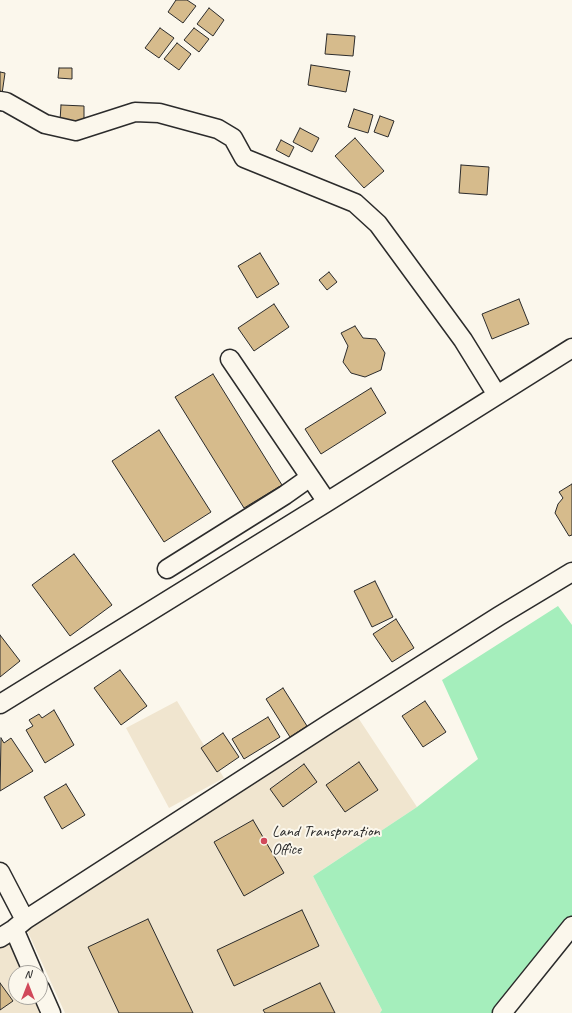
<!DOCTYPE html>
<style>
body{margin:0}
#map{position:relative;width:572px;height:1013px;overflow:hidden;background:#fbf7ec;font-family:Caveat,sans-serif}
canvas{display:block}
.north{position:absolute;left:8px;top:965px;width:40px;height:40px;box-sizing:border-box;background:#fbf7ec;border:1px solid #a8a59f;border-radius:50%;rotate:0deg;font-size:11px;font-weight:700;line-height:16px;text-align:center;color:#2b2b2b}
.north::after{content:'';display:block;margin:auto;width:14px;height:18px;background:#d1495b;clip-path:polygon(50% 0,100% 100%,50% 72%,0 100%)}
</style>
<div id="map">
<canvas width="572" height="1013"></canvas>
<div class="north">N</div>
</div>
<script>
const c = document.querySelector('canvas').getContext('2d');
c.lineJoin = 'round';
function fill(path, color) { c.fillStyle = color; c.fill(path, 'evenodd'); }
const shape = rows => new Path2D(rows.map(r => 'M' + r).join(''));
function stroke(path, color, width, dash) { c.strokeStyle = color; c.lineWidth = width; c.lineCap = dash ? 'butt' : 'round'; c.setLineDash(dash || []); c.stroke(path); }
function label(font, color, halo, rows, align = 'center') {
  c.font = font + ' Caveat,sans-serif'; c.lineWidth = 4; c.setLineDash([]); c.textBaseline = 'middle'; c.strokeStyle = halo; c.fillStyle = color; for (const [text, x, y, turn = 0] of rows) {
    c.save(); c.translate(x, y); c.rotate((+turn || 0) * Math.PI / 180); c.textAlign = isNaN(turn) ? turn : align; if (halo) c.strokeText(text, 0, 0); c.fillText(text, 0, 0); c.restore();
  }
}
const built = shape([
 [177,701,224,778,169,808,126,728],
 [357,716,417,807,313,876,382,1010,380,1013,65,1013,27,930],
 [12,938,28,973,16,973,16,997,39,997,46,1013,0,1013,0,945]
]);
const green = shape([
 [558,606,572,625,572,923,495,1013,380,1013,382,1010,313,876,417,807,478,759,442,680]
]);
const building = shape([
 [176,0,187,0,196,6,183,23,168,12,176,0],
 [209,8,224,20,213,36,197,24,209,8],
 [160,28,174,38,159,58,145,48,160,28],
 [194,28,209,39,199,52,184,40,194,28],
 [327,34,355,36,353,56,325,54,327,34],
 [177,43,191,54,179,70,164,59,177,43],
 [311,65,350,71,346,92,308,85,311,65],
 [59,68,72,68,72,79,58,78,59,68],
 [0,72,5,73,2,94,0,93,0,72],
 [61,105,84,106,84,122,60,121,61,105],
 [354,109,373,115,368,133,348,127,354,109],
 [380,116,394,121,388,137,374,132,380,116],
 [300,128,319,138,312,152,293,142,300,128],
 [355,138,384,171,364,188,335,156,355,138],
 [281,140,294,147,289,157,276,150,281,140],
 [461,165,489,167,487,195,459,193,461,165],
 [260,253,279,284,257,298,238,266,260,253],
 [329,272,337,282,327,290,319,280,329,272],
 [519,299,529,324,492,339,482,314,519,299],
 [274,304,289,327,254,351,238,328,274,304],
 [355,326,363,338,376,339,385,353,381,370,365,377,351,373,343,362,348,346,341,333,355,326],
 [213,374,282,485,244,508,175,397,213,374],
 [371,388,386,413,321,454,305,429,371,388],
 [159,430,211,512,164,542,112,461,159,430],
 [572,484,572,535,569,536,555,513,558,504,563,498,559,492,572,484],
 [74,554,112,605,70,636,32,585,74,554],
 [375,581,393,617,372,627,354,591,375,581],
 [396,619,414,648,392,662,373,634,396,619],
 [0,635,20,661,0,677,0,635],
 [120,670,147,706,121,725,94,688,120,670],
 [283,688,307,726,290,737,266,699,283,688],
 [425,701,446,732,423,747,402,716,425,701],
 [54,710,74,745,45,763,26,730,33,726,29,720,39,714,42,718,54,710],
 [268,717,280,737,244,759,232,739,268,717],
 [223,733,239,757,217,772,201,748,223,733],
 [1,738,4,743,11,738,33,771,0,791,1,738],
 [359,762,378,790,345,812,326,785,359,762],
 [304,764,317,782,283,807,270,789,304,764],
 [66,784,85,815,62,829,44,797,66,784],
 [253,820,284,873,244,896,214,842,253,820],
 [302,910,319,946,234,986,217,950,302,910],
 [148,919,193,1013,119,1013,88,947,148,919],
 [0,983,13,1001,0,1010,0,983],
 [320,983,335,1013,265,1013,263,1010,320,983]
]);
const minor = shape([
 [0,101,6,102,45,124,76,131,135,112,159,113,218,129,233,138,244,158,355,203,378,224,463,340,497,395],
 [230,359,327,502],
 [167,569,285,495,309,478],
 [0,704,327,502,572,348],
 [0,872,25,920],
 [14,929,33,973],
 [0,938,14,929,25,920,330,723,499,616,572,572],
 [40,988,51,1013],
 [502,1013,572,926]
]);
const markers = [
 [264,841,4,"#d1495b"]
];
const poiNames = [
 ["Land Transporation",272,832],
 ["Office",272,850]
];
fill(built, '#f0e5cf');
fill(green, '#a5eebc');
fill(building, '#d6bb8c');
stroke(building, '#2b2b2b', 1);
stroke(minor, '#2b2b2b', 21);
stroke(minor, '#fbf7ec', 18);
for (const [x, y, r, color] of markers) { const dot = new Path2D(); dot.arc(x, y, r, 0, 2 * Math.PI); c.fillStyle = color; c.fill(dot); stroke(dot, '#fbf7ec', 1.5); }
label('16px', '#2b2b2b', '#fbf7ec', poiNames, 'left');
</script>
